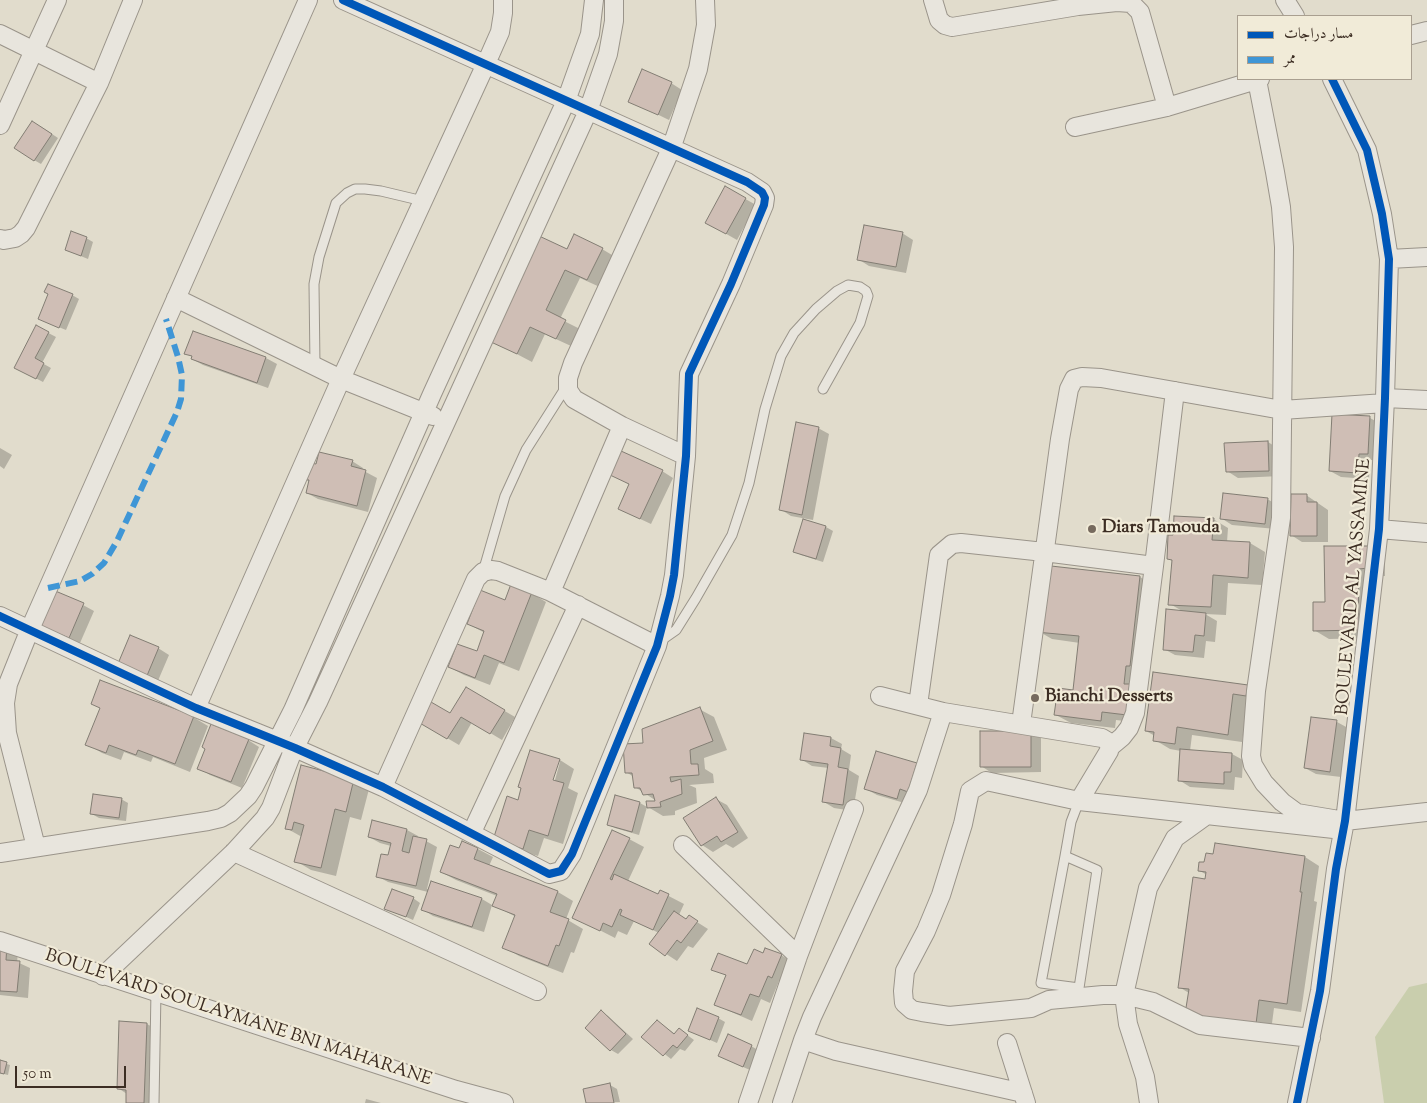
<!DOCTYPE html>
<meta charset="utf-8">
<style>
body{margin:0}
#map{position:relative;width:1427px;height:1103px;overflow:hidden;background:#e1dccc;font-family:"Sorts Mill Goudy",Amiri,serif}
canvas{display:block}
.legend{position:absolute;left:1237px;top:15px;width:175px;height:65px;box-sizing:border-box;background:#f1ebd8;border:1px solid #a99f90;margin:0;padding:6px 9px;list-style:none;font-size:15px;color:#3c2d23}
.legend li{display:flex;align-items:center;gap:10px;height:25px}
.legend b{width:25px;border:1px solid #a99f90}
.scale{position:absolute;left:15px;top:1066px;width:111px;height:22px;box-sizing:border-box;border:2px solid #3c2d23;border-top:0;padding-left:6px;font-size:15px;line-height:18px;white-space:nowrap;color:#3c2d23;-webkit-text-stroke:4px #f1ebd8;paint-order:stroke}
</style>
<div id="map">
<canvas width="1427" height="1103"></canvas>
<ul class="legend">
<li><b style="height:6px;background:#0057b8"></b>مسار دراجات</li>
<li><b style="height:6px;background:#3f96d6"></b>ممر</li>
</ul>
<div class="scale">50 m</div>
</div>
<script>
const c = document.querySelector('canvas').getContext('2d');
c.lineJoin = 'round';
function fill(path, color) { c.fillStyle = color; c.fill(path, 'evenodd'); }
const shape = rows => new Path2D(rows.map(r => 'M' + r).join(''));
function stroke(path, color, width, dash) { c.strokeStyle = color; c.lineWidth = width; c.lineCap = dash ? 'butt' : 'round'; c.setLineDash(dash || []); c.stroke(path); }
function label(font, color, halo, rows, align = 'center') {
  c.font = font + ' "Sorts Mill Goudy",serif'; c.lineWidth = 4.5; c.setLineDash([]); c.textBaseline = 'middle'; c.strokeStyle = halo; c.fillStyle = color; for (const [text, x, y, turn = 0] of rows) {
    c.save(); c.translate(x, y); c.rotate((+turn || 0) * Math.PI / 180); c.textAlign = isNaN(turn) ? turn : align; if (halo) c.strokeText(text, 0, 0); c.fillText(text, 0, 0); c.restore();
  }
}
const green = shape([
 [1427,983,1427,1103,1384,1103,1375,1037,1409,987]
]);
const shadow = shape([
 [671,83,682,90,669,120,630,101],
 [40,126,58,138,41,164,34,160],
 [726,188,756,205,737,240,707,223],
 [902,233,913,240,906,273,869,266,858,259],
 [86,238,93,242,88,259,66,250],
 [602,249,617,258,602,288,580,278,560,319,580,329,571,346,545,334,532,362,492,341,567,251],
 [49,294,72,295,79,299,66,330,46,322],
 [37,327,56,337,42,363,51,368,43,382,22,371],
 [193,332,266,358,277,364,268,388,203,365,192,359,193,357,186,353],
 [1370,418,1381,424,1379,460,1370,460,1369,479,1341,477,1330,471],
 [818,428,829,434,813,520,791,516,780,509],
 [1268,442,1279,449,1280,476,1238,478,1227,471],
 [0,448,12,455,4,469,0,466],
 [352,461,363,468,362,470,377,478,368,512,318,499,307,493,310,482,303,478,317,466],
 [662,471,673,478,651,524,619,509,630,485,612,475],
 [1306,495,1328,510,1328,542,1302,542,1291,535],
 [1267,499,1278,505,1276,529,1232,525,1221,518],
 [1213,519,1228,528,1227,542,1250,543,1265,552,1262,585,1228,583,1226,615,1205,614,1217,621,1215,642,1206,641,1204,658,1175,655,1164,649,1184,612,1170,604,1173,561,1168,559,1174,536],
 [804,520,826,527,833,531,823,562,801,555,794,551],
 [1370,547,1385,556,1385,576,1372,576,1373,638,1329,639,1314,630,1326,603],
 [1140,577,1155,586,1142,723,1116,720,1115,728,1071,723,1056,715,1074,692,1080,643,1052,639,1038,631],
 [531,593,546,602,519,671,499,663,490,685,464,675,449,667,477,653,485,633,468,624,505,601],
 [83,605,94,611,80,643,51,631],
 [158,648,169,655,157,683,119,665],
 [1248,686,1262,694,1248,701,1242,742,1192,735,1190,751,1232,754,1243,760,1242,778,1235,777,1234,790,1190,787,1179,780,1181,751,1170,749,1155,740,1155,736,1146,731],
 [467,689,515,717,502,740,472,722,459,745,420,722,451,715],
 [699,709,714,717,727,750,704,758,705,769,713,774,714,783,689,785,696,788,697,803,675,811,675,815,663,816,648,807,658,802,635,787,634,777,626,772,645,744],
 [193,717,208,726,190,772,153,757,151,762,124,752,121,760,102,753,87,744],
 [1312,718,1337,722,1348,728,1341,777,1316,774,1305,768],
 [1030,732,1041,738,1041,772,992,773,981,766],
 [805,734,831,738,842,744,841,749,851,755,849,770,859,776,853,811,834,808,824,802,829,768,812,766,801,759],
 [248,740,259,747,242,788,210,775,199,768],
 [531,751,560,760,574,769,568,788,578,793,563,844,544,838,538,856,510,848,495,839,507,798,518,801,523,788,520,786],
 [558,762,560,762,553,787,550,786],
 [916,764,927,770,908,804,877,795,866,789],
 [302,767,354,781,369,789,361,820,350,817,336,876,311,870,296,861,302,837,286,828],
 [616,796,640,803,647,807,639,835,615,828,608,824],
 [121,799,128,803,126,821,99,818,92,814],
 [716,799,727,805,748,838,733,848,726,844,713,852,702,845],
 [373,822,407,830,418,836,417,839,426,841,437,847,427,889,482,899,492,905,484,932,433,916,422,909,428,892,388,882,377,876,389,857,391,846,380,843,369,837],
 [629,839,644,847,628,881,659,896,661,892,684,904,679,915,687,920,689,917,708,929,693,948,688,946,677,961,651,944,659,933,634,921,627,935,618,931,615,938,574,917],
 [463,843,478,849,493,857,489,866,558,892,573,901,566,919,583,929,574,953,571,952,563,973,519,956,504,947,516,917,494,905,497,896,456,880,441,872,460,850],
 [1305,857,1319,866,1314,901,1317,902,1301,1012,1274,1008,1271,1031,1201,1022,1189,993,1179,987,1206,880,1207,875,1200,871],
 [413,898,420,903,413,920,386,908],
 [0,946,18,953,17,962,30,968,28,998,0,995],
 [763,954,781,955,792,962,784,983,779,981,770,1003,761,999,752,1021,727,1010,716,1004,727,976,713,969,748,966],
 [601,1012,608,1016,633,1039,618,1054,611,1050,587,1028],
 [718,1018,725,1022,717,1043,690,1031],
 [657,1021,675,1034,679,1029,694,1040,685,1051,680,1049,671,1059,643,1037],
 [147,1024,158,1030,155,1103,127,1103,127,1094,118,1088],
 [751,1046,758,1050,750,1070,727,1060],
 [0,1062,10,1065,8,1075,0,1073],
 [610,1085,617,1089,620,1102,587,1103],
 [366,1099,381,1103,365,1103]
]);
const building = shape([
 [642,69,672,82,658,115,628,102,642,69],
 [32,121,52,134,34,161,14,148,32,121],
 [725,186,746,198,726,234,705,223,725,186],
 [864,225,903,232,896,267,857,260,864,225],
 [71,231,87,237,81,256,65,250,71,231],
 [574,234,603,248,587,280,565,270,546,310,566,320,556,339,530,327,517,354,491,342,537,235,567,249,574,234],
 [48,284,73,294,59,328,38,319,48,294,44,292,48,284],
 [36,325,49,332,35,358,44,363,36,379,14,368,36,325],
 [193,331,266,357,257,383,191,359,192,356,184,354,193,331],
 [1332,414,1370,416,1368,454,1359,454,1358,473,1329,471,1332,414],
 [796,422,819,427,802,515,779,510,796,422],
 [1268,441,1269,471,1226,472,1224,443,1268,441],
 [621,451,663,470,640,519,618,509,629,484,610,475,621,451],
 [319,452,353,460,351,466,366,470,357,506,306,493,309,480,302,479,306,462,316,464,319,452],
 [1223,493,1268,498,1265,524,1220,519,1223,493],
 [1291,494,1307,494,1307,502,1317,502,1317,536,1290,536,1291,494],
 [1174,516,1214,518,1212,540,1250,542,1248,578,1213,575,1211,607,1168,605,1172,560,1167,559,1168,535,1173,535,1174,516],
 [803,519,826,526,816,559,793,552,803,519],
 [1324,546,1370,546,1370,568,1358,569,1359,630,1313,631,1313,602,1325,602,1324,546],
 [1051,566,1140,576,1130,666,1126,666,1124,684,1131,684,1127,715,1102,712,1101,721,1054,715,1058,688,1073,690,1079,636,1036,632,1051,566],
 [511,584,532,592,504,663,484,655,475,678,448,667,457,644,477,651,484,631,467,624,480,590,505,600,511,584],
 [53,590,84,603,69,638,38,625,53,590],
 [1166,609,1206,613,1204,636,1195,635,1193,652,1163,650,1166,609],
 [130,635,159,647,146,678,117,666,130,635],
 [1153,672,1248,685,1246,696,1233,694,1228,735,1177,727,1175,744,1153,741,1154,732,1145,731,1153,672],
 [100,680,194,716,175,764,138,750,136,755,109,745,106,753,85,745,100,708,91,704,100,680],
 [466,687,505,710,490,734,461,717,447,739,418,722,431,702,450,713,466,687],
 [700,707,713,741,690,750,691,764,698,764,699,775,670,777,671,782,681,779,682,794,660,802,661,807,647,808,646,801,655,801,653,794,643,795,640,788,634,788,632,773,625,773,623,744,643,743,642,729,700,707],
 [1311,717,1337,720,1330,772,1304,768,1311,717],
 [211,724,249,739,231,782,197,769,205,749,202,747,211,724],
 [980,731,1031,731,1031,767,980,767,980,731],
 [804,733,831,737,830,746,841,748,838,767,848,769,843,805,822,802,828,764,800,760,804,733],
 [1180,749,1232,753,1231,772,1224,772,1224,784,1178,781,1180,749],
 [530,750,560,759,553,780,564,783,548,836,529,830,523,849,493,840,507,796,518,800,521,788,518,787,530,750],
 [876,751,917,763,908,792,900,789,897,799,864,789,876,751],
 [301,765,354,779,346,812,335,809,321,868,294,862,304,825,294,822,292,830,285,829,301,765],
 [93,794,122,798,119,818,90,814,93,794],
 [615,795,640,802,632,832,607,825,615,795],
 [716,797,738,832,721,842,717,836,701,846,683,818,716,797],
 [372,820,407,829,402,851,409,853,413,836,427,839,416,886,376,877,381,854,388,855,391,843,368,837,372,820],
 [612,830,630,838,610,879,612,880,614,874,658,894,660,890,669,894,653,930,620,915,622,910,620,909,612,927,603,923,600,931,572,918,612,830],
 [462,841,478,848,474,859,558,891,550,912,569,919,559,946,556,945,548,966,502,948,515,915,492,906,497,894,440,872,450,845,459,848,462,841],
 [1215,843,1305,856,1300,892,1302,892,1287,1004,1259,1000,1256,1024,1185,1014,1189,989,1178,988,1193,877,1205,879,1206,872,1198,871,1199,862,1204,862,1206,853,1213,854,1215,843],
 [431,881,482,898,472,927,421,910,431,881],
 [392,889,414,897,406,917,384,909,392,889],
 [674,911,686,919,689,915,698,921,681,943,677,940,665,956,649,944,674,911],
 [0,944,7,945,6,960,20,961,17,992,0,991,0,944],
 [765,948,782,954,772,978,768,976,759,997,750,994,741,1015,714,1005,726,975,711,970,718,953,747,964,754,949,763,953,765,948],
 [697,1008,719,1017,710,1040,688,1031,697,1008],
 [601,1010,626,1034,610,1051,585,1028,601,1010],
 [657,1020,674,1034,679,1028,688,1035,677,1048,673,1045,663,1056,641,1037,657,1020],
 [119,1021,147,1023,144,1103,126,1103,126,1090,117,1089,119,1021],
 [728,1034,752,1045,743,1067,718,1056,728,1034],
 [0,1060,7,1062,4,1074,0,1073,0,1060],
 [610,1083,614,1103,586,1103,583,1089,610,1083]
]);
const lane = shape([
 [315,366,314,284,319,257,336,203,347,193,355,189,365,189,381,191,423,201],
 [483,572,505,496,526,450,566,387],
 [660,635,666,637,676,630,696,598,732,535,749,483,765,409,781,356,794,333,816,309,837,291,848,285,860,287,866,291,868,296,860,323,823,389],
 [1065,856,1097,870,1079,988,1041,983,1065,856,1071,822,1079,801],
 [154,1103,156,991]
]);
const street = shape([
 [933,0,939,20,945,25,952,27,1078,6,1117,2,1131,3,1140,12,1167,107],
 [1285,0,1295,16],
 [0,34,99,83],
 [1411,35,1427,31],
 [1257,80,1275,172,1281,207,1284,247,1281,518,1256,691,1251,756,1253,765,1264,783,1282,802,1297,813,1345,821,1427,812],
 [0,125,57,0],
 [1075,127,1167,107,1260,79],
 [0,239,4,240,15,238,21,234,26,228,99,83,133,0],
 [1389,259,1427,257],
 [176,298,341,379,433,416],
 [1385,398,1427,400],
 [686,456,622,426,574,399,568,390,568,378,573,363,671,149,698,69,706,25,705,0],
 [1379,529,1427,533],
 [551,592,622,426],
 [0,616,196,708,295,748,383,787,549,874,561,871,572,854,657,646,670,596,674,575,686,456,689,374,731,284,764,205,765,198,762,192,747,182,343,0],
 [880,696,943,712,1102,738,1107,741,1110,747,1109,751,1079,801],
 [918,705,939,555,952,544,961,543,1044,552,1154,566],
 [196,708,341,379,485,66,500,32,503,13,503,0],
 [943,712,918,790,812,1017,803,1040,836,1051,1023,1093],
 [1021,724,1060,439,1069,389,1074,379,1082,377,1101,378,1282,410,1385,403],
 [1110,747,1122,737,1129,728,1135,713,1154,566,1175,391],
 [383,787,476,579,483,572,491,570,498,571,551,592,657,646],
 [472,832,578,605],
 [683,845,798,956],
 [36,847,7,733,5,703,8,684,30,629,308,0],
 [234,852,537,991],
 [0,853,208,821,221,818,230,813,248,796,254,787,293,710,432,394,566,101,590,34,594,0],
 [0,941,456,1090,504,1103],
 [103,976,234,852,265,818,271,808,292,753,318,702,588,111,608,54,614,21,614,0],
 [1311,1038,1200,1025,1153,1002,1124,995,1103,995,1049,1000,1031,1008,949,1016,922,1012,912,1010,904,1003,903,991,905,971,926,931,941,895,963,824,970,791,986,781,1079,801,1343,830],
 [1007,1043,1026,1103],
 [748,1103,798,956,854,809],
 [782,1103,803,1040],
 [1149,1103,1145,1077,1128,1024,1124,995,1148,888,1175,838,1207,815],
 [1297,1103,1320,991,1336,869,1345,821,1379,529,1385,398,1389,259,1382,214,1367,150,1332,79]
]);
const quiet = shape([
 [48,588,80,581,92,574,104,563,117,541,177,412,181,399,182,375,178,357,166,319]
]);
const cycleway = shape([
 [0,616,196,708,295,748,383,787,549,874,561,871,572,854,657,646,670,596,674,575,686,456,689,374,731,284,764,205,765,198,762,192,747,182,343,0],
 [1297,1103,1320,991,1336,869,1345,821,1379,529,1385,398,1389,259,1382,214,1367,150,1332,79]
]);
const markers = [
 [1092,529,5,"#766a5e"],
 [1035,698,5,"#766a5e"]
];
const poiNames = [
 ["Diars Tamouda",1102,529],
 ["Bianchi Desserts",1045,698]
];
const streetNames = [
 ["BOULEVARD AL YASSAMINE",1355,587,-85],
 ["BOULEVARD SOULAYMANE BNI MAHARANE",238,1019,18]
];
fill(green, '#c9cead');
fill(shadow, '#0003');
fill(building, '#cfbeb5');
stroke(building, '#827d73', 1);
stroke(lane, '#9a948a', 11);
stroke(street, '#9a948a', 20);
stroke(lane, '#e8e5dd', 9);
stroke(street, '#e8e5dd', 18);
stroke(quiet, '#3f96d6', 6, [12, 6]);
stroke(cycleway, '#0057b8', 8);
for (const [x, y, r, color] of markers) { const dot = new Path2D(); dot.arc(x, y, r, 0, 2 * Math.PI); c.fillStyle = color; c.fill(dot); stroke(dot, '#f1ebd8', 2); }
label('bold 18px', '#3c2d23', '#f1ebd8', poiNames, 'left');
label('18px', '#3c2d23', '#f1ebd8', streetNames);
</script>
